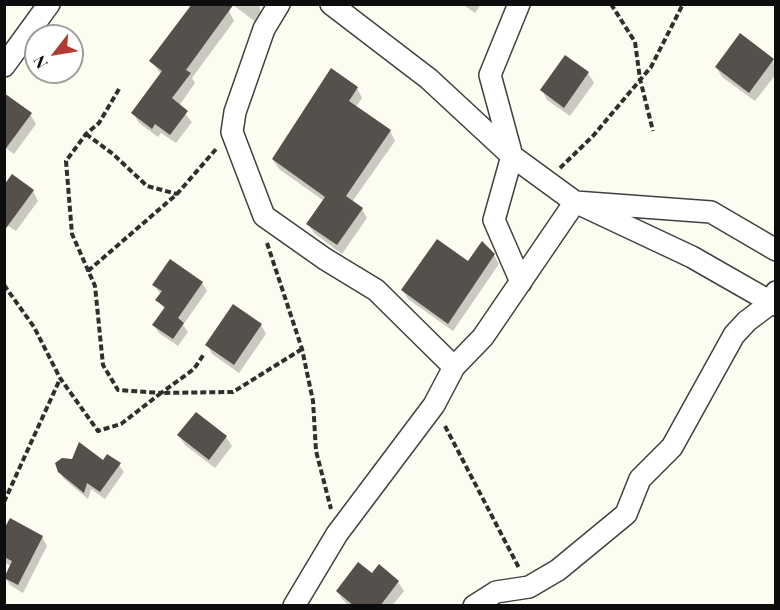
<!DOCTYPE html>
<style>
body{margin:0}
#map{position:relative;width:780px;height:610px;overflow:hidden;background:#fdfcf0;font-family:"Playfair Display",serif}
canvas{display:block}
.frame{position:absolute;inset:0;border:6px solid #0d0d0d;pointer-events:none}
.north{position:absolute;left:24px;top:24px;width:60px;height:60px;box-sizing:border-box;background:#fff;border:2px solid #9e9e9e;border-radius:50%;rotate:239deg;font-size:16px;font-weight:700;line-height:24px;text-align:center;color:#0d0d0d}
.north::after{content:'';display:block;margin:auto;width:21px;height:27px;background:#b03b33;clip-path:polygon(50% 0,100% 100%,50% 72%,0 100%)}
</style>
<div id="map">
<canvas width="780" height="610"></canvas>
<div class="frame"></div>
<div class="north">N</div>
</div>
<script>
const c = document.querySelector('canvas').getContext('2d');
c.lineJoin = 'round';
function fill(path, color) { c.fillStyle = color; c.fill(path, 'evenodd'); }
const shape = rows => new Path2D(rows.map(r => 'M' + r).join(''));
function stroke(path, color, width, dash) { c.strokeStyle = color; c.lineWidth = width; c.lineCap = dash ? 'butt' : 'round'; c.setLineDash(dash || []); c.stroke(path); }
const shadow = shape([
 [219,4,229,11,234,21,192,78,195,83,179,106,192,122,176,143,161,133,158,137,139,123,133,113,161,74,151,61],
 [232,4,259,4,261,13,257,23],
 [462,4,481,4,475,13],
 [565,57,588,73,594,83,570,116,547,100,542,90],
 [773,60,776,74,755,101,722,77,716,67],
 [357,88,362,98,356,107,390,131,395,141,352,202,362,209,367,218,342,254,314,233,308,224,324,201,279,169,273,160],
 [30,114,36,124,14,154,4,147],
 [33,191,38,201,16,231,4,223],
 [494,255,499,264,453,331,408,299,403,291],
 [202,283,207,291,183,325,188,332,178,346,159,333,154,325,165,310,157,300,161,295,154,285],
 [261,325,266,334,239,373,212,354,207,345],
 [179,436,226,437,232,446,215,468,185,445],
 [73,460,119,465,124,472,105,499,91,489,88,499,64,479,59,471],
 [4,532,42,537,47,546,23,593,10,585,5,577,11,566,4,562],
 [372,575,398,582,404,591,392,606,349,606,343,600,337,591]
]);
const building = shape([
 [192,4,234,4,186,70,191,73,172,98,188,111,170,135,155,124,152,129,131,113,162,71,149,61],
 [740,33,774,59,749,93,715,67],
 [565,55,589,72,564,108,540,90],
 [331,68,358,87,349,101,391,130,346,196,363,208,337,245,306,224,325,197,272,159],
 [4,93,32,113,4,151],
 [12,174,34,190,4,231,4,185],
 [437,239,468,261,482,241,495,254,448,324,401,290],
 [170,259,203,282,178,318,184,323,173,339,152,325,165,307,155,300,162,291,152,285],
 [233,304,262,324,234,365,205,345],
 [196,412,227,436,209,460,177,435],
 [79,442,103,460,107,454,121,463,100,492,87,483,84,493,58,472,55,463,62,458,72,459],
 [10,518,43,536,18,585,4,578,12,561,4,557,4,529],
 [358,562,372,573,379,564,399,581,380,606,354,606,336,591]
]);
const path = shape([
 [611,4,635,42,640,79,653,131],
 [119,89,99,123,86,134,66,161,72,234,95,286,103,365,118,390,161,393,194,369,204,354],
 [86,134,113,154,147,186,177,194],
 [560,168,593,136,651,67,683,4],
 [267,243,302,349,313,401,316,451,331,509],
 [88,271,177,194,217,148],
 [4,285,34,327,60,378,98,431,121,424,161,393,233,392,302,349],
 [445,426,519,568],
 [4,502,60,379]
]);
const street = shape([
 [279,4,264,29,235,112,232,132,264,216,325,259,376,290,454,367],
 [519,4,490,75,512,156,494,220,521,282],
 [4,66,49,4],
 [776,250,711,212,575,202,692,257,776,305],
 [294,606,337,534,434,405,454,367,483,337,575,202,512,156,429,79,331,4],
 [474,606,496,592,529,587,558,570,626,514,640,479,672,447,734,335,747,321,771,303,776,292]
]);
fill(shadow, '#0003');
fill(building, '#55504b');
stroke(street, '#404040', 24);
stroke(path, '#2f2f2f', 4, [6, 3]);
stroke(street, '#fff', 21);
</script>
